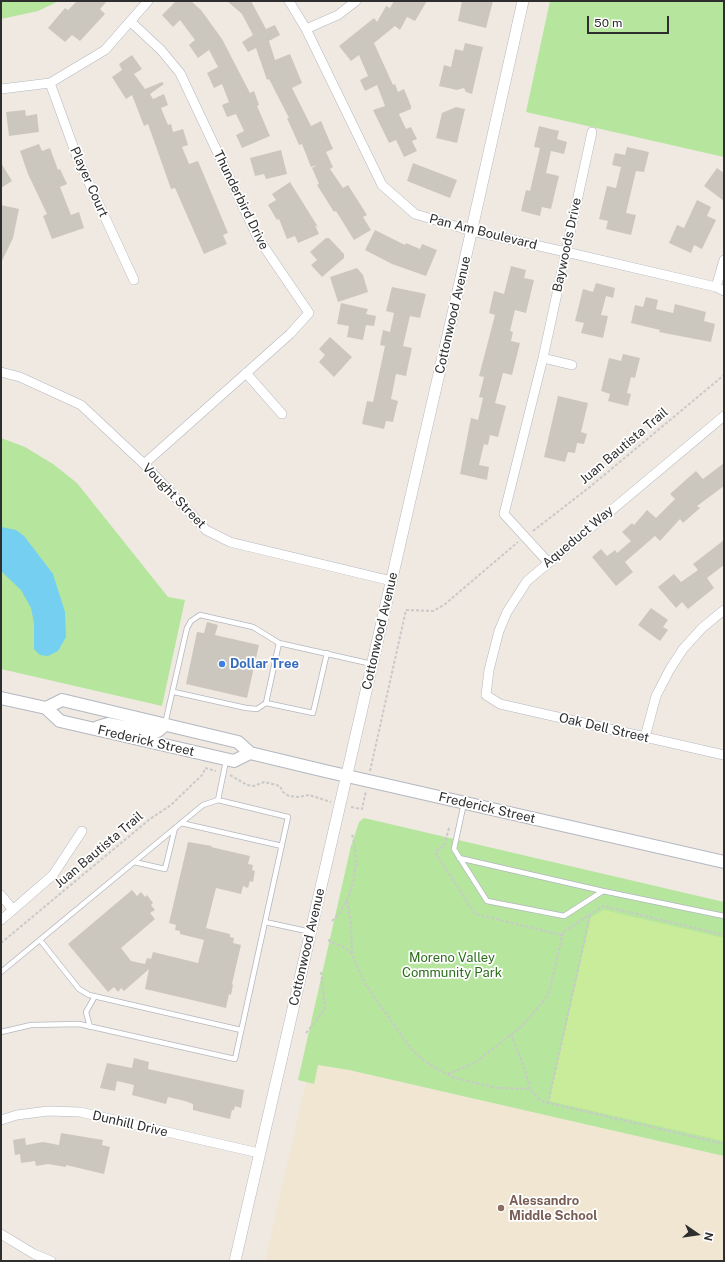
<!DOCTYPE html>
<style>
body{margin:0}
#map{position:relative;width:725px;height:1262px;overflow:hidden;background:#efe9e1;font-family:"Public Sans",sans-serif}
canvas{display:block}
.frame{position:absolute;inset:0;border:2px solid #2e2e2e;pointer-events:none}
.north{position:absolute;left:677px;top:1214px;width:40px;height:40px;-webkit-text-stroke:3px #fff;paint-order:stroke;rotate:103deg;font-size:11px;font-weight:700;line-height:16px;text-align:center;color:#2e2e2e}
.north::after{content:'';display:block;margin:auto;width:14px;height:18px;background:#2e2e2e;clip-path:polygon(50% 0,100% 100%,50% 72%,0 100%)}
.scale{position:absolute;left:587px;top:16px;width:82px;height:18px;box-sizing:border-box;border:2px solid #2e2e2e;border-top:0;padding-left:5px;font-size:12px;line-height:14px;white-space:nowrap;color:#2e2e2e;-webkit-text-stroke:3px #fff;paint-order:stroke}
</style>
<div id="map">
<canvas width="725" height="1262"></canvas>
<div class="frame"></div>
<div class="north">N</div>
<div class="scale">50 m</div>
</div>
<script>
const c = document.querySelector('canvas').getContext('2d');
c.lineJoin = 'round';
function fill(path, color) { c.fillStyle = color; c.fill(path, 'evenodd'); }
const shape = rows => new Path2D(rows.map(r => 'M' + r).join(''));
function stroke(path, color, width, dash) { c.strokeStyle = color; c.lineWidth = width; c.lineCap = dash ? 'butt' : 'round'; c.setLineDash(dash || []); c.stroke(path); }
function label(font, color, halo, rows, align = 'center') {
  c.font = font + ' "Public Sans",sans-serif'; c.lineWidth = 3.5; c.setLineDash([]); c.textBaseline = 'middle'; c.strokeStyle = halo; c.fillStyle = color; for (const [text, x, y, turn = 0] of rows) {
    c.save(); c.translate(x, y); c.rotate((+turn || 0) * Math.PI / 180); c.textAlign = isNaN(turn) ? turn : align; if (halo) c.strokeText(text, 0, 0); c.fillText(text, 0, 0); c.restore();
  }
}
const education = shape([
 [318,1065,349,1070,724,1156,724,1261,265,1261,306,1082,314,1084]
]);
const green = shape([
 [1,1,59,1,38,11,1,19],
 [550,1,724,1,724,157,526,112],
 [1,438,25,447,53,464,77,483,168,597,185,600,162,706,1,669],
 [364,818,724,902,724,1156,349,1070,318,1065,314,1084,298,1080,351,846,359,822]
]);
const pitch = shape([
 [604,910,724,938,724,1141,549,1101,591,917]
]);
const water = shape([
 [1,527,16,530,24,536,53,574,65,612,66,637,58,651,48,656,40,655,34,649,34,623,31,608,21,590,1,571]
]);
const building = shape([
 [77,1,107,1,100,9,105,14,80,41,72,35,65,42,48,28,65,8,68,10],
 [176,1,191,1,201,10,222,39,250,93,254,91,259,105,257,106,270,136,242,148,236,135,244,131,236,114,227,117,222,105,229,102,222,84,214,88,207,73,218,67,209,50,198,58,189,45,195,40,180,20,173,27,162,15],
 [227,1,251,1,266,29,275,25,280,35,269,41,275,60,290,54,302,83,292,88,311,126,321,121,333,149,326,152,333,167,330,169,343,188,348,185,367,215,363,217,371,230,354,240,336,211,334,212,317,185,319,184,312,168,317,165,311,167,302,144,299,145,287,118,289,118,269,79,267,80,256,48,248,52,242,42,253,35,242,14],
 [394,1,427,1,415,21,407,17,400,30,395,26,374,43,393,85,395,84,398,92,404,89,411,106,411,109,399,114,406,129,411,127,417,139,412,141,417,151,404,157,396,140,389,143,373,110,385,106,377,85,365,91,360,80,368,76,359,55,351,61,339,46,374,18,377,22,386,6,390,8],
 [462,1,493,1,486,28,458,21],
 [465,43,483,47,472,94,466,92,464,88,457,90,439,86,444,65,451,67,455,49,463,51],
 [132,55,142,69,134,74,145,89,162,82,164,84,150,94,153,99,164,94,168,105,161,108,168,125,171,124,173,132,183,129,188,145,182,147,189,164,198,161,228,233,223,235,227,244,204,254,175,188,171,189,148,124,144,126,132,95,126,99,112,77,122,70,119,64],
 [456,107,465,109,457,143,436,138,442,113],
 [25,110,26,116,37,114,39,132,9,136,6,112],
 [539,126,559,131,557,139,567,142,564,154,551,151,546,173,559,176,551,209,542,207,540,216,521,211,526,190,530,191,540,148,534,147],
 [39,144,42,151,50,148,58,170,60,169,67,184,60,187,71,215,79,212,84,228,52,239,43,216,47,214,28,174,20,151],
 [627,147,649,152,644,172,636,171,626,213,636,215,631,235,606,229,608,221,599,219,607,186,616,188,621,167,612,165,615,153,625,155],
 [281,150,287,174,266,179,264,174,255,176,250,158],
 [1,163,12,181,1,188],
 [413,163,457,180,450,198,407,181],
 [717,168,724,173,724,201,704,186],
 [290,182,318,227,315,225,319,234,298,243,295,236,287,239,279,219,277,220,268,205,276,200,272,194],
 [697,200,711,207,707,216,716,220,702,249,694,245,691,253,669,243,677,225,684,228],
 [1,205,19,209,13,238,1,263],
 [375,230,405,245,406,243,420,249,422,244,437,250,426,276,392,264,365,250],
 [326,238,329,238,344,254,344,258,322,277,311,265,317,260,310,252],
 [511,266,526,270,524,278,534,280,526,313,515,310,510,331,513,332,511,341,520,343,512,375,503,373,495,403,506,406,498,437,490,435,488,445,484,444,479,465,489,467,487,480,460,474,471,418,478,420,483,398,479,397,484,377,479,376,495,315,489,313,494,291,504,294],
 [357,268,363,275,368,292,338,302,330,277],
 [596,283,615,288,613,298,606,296,601,315,608,316,603,338,581,333,584,323,575,321,583,289,593,292],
 [392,287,426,294,420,318,410,316,403,346,412,348,408,366,406,376,396,374,391,399,398,401,393,422,386,421,384,429,362,424,367,401,373,402,385,346,380,345,383,330,390,332,394,313,386,311],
 [646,297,658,300,656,309,673,313,675,304,706,312,704,321,715,324,711,342,659,332,660,330,631,323,635,305,643,307],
 [341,303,368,309,366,314,376,316,374,326,366,325,363,340,347,337,349,326,337,324],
 [330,337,352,357,334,377,319,362,325,355,319,349],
 [623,354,640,358,635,378,631,377,627,393,631,394,628,406,608,401,610,394,601,391,609,358,621,361],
 [558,396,588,403,581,432,587,434,584,444,577,443,575,453,568,452,565,462,544,457],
 [724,463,724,486,697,506,700,508,683,523,680,519,660,541,655,536,625,562,633,572,616,586,592,557,601,549,607,556,615,550,617,553,631,541,622,532,632,523,634,525,647,510,656,518,675,499,670,494,689,477,696,471,703,479],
 [724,540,724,565,707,578,714,588,688,609,682,602,676,608,658,587,674,574,681,582,698,570,693,564],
 [651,608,668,620,663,627,668,630,660,641,638,625],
 [207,622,218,625,215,635,259,645,247,698,186,684,197,632,204,633],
 [188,842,212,846,211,847,250,856,248,864,253,865,252,870,255,871,253,882,250,881,248,888,243,886,241,894,216,888,206,928,230,934,230,937,234,938,233,943,241,945,232,984,233,985,231,995,229,994,226,1008,145,989,149,969,124,991,121,988,118,992,114,987,108,992,68,944,132,890,137,896,141,892,145,897,147,895,153,903,151,905,155,910,150,913,155,919,121,948,131,961,145,964,147,958,151,959,153,952,198,963,204,940,180,934,180,931,175,930,176,925,169,923],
 [134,1058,149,1062,148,1069,244,1090,241,1108,235,1106,234,1110,232,1110,230,1119,193,1110,193,1104,185,1101,168,1097,166,1104,132,1095,134,1085,117,1081,115,1091,100,1088,107,1063,132,1068],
 [61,1133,103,1140,102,1145,110,1147,104,1174,66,1165,66,1167,48,1164,36,1166,35,1161,21,1163,20,1154,15,1155,13,1140,25,1138,26,1145,43,1142,59,1145]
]);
const path = shape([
 [533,531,591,486,724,375],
 [370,771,406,610,433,611,444,605,518,542],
 [230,775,247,785,254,786,264,782,280,786,283,792,289,796,299,797,309,795,331,802],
 [351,807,362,809,366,791],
 [449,828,444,846,435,852,475,914,562,935],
 [347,901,351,923,352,954],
 [332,921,339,914,349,896,353,881,356,865,355,846,352,834],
 [328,940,345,948,352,954,365,984,412,1050,423,1060,439,1070,455,1078,497,1088,530,1089],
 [1,943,150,819,171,805,203,774,205,768,216,771],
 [306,1033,325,1009,321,971],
 [511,1034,524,1067,530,1089,541,1101,724,1144],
 [448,1074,476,1062,522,1026,545,999,550,989,563,932,603,906,724,935],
 [548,1104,590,915]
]);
const service = shape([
 [174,692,246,708,257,709,266,703,279,643],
 [266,703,313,713,327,653],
 [165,724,187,628,191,621,200,615,253,627,279,643,372,664],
 [218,800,226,761],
 [464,803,454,849,487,901,564,916,603,891,724,916],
 [181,823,282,846],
 [459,858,603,891],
 [134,862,165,869,175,828],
 [40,940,79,989,89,995,241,1030],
 [1,972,203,805,218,800,288,817,265,922,311,932],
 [90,1027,86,1012,95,996],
 [1,1032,31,1025,79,1024,235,1059,265,922]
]);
const minor = shape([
 [289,1,306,29,382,185,415,214,472,231,566,252,716,287,724,291],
 [131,22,161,50,180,73,258,238,309,313,290,334,144,464],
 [306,29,338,15,356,1],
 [50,83,77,157,134,280],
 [1,89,50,83,105,50,148,1],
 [716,287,724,260],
 [543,358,572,365],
 [1,372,20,377,81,405,144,464,206,530,230,542,392,581],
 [246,373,282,414],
 [724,416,527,581,507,612,499,631,489,670,486,695,500,704,724,755],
 [548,562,504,514,543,358,592,132],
 [645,737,656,696,670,669,683,649,702,628,724,610],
 [1,895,13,910],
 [1,920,53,875,82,831],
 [1,1120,17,1115,48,1111,80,1112,259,1153],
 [1,1234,34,1254,51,1261]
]);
const tertiary = shape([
 [235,1261,456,300,523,1]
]);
const secondary = shape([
 [1,698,46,708,60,721,234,761,250,753],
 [46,708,62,700,238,742,250,753,325,771,724,862],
 [98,727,108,724,148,732,158,731,165,725]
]);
const markers = [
 [222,664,4,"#3f7fe0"],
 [501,1208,4,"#8d6e63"]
];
const streetNames = [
 ["Player Court",89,182,66],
 ["Thunderbird Drive",241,200,64],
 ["Pan Am Boulevard",483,232,14],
 ["Baywoods Drive",567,245,-78],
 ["Cottonwood Avenue",453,315,-77],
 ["Juan Bautista Trail",624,446,-40],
 ["Vought Street",174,496,46],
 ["Aqueduct Way",578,537,-40],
 ["Cottonwood Avenue",380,631,-77],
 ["Oak Dell Street",604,728,13],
 ["Frederick Street",146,741,13],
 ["Frederick Street",487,808,13],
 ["Juan Bautista Trail",99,850,-40],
 ["Cottonwood Avenue",307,947,-77],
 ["Dunhill Drive",130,1124,13]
];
const shopNames = [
 ["Dollar Tree",230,664]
];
const parkNames = [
 ["Moreno Valley",452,958],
 ["Community Park",452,973]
];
const educationNames = [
 ["Alessandro",509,1201],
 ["Middle School",509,1216]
];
fill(education, '#f0e6d1');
fill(green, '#b6e59e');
fill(pitch, '#c9ec9a');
fill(water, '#75cff0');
fill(building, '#cbc7bf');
stroke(service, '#b4b7c1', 6);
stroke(minor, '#b4b7c1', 10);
stroke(tertiary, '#b4b7c1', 12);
stroke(secondary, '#b4b7c1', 14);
stroke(path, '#c9c9c9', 2, [3, 2]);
stroke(service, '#fff', 4.5);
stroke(minor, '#fff', 9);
stroke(tertiary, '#fff', 11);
stroke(secondary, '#fff', 12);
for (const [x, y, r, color] of markers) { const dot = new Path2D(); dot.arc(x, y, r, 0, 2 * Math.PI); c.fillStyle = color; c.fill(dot); stroke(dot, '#fff', 1.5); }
label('13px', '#2e2e2e', '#fff', streetNames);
label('bold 13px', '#366cbe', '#fff', shopNames, 'left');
label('13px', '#2c6e1b', '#fff', parkNames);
label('bold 13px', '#785e54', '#fff', educationNames, 'left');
</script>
